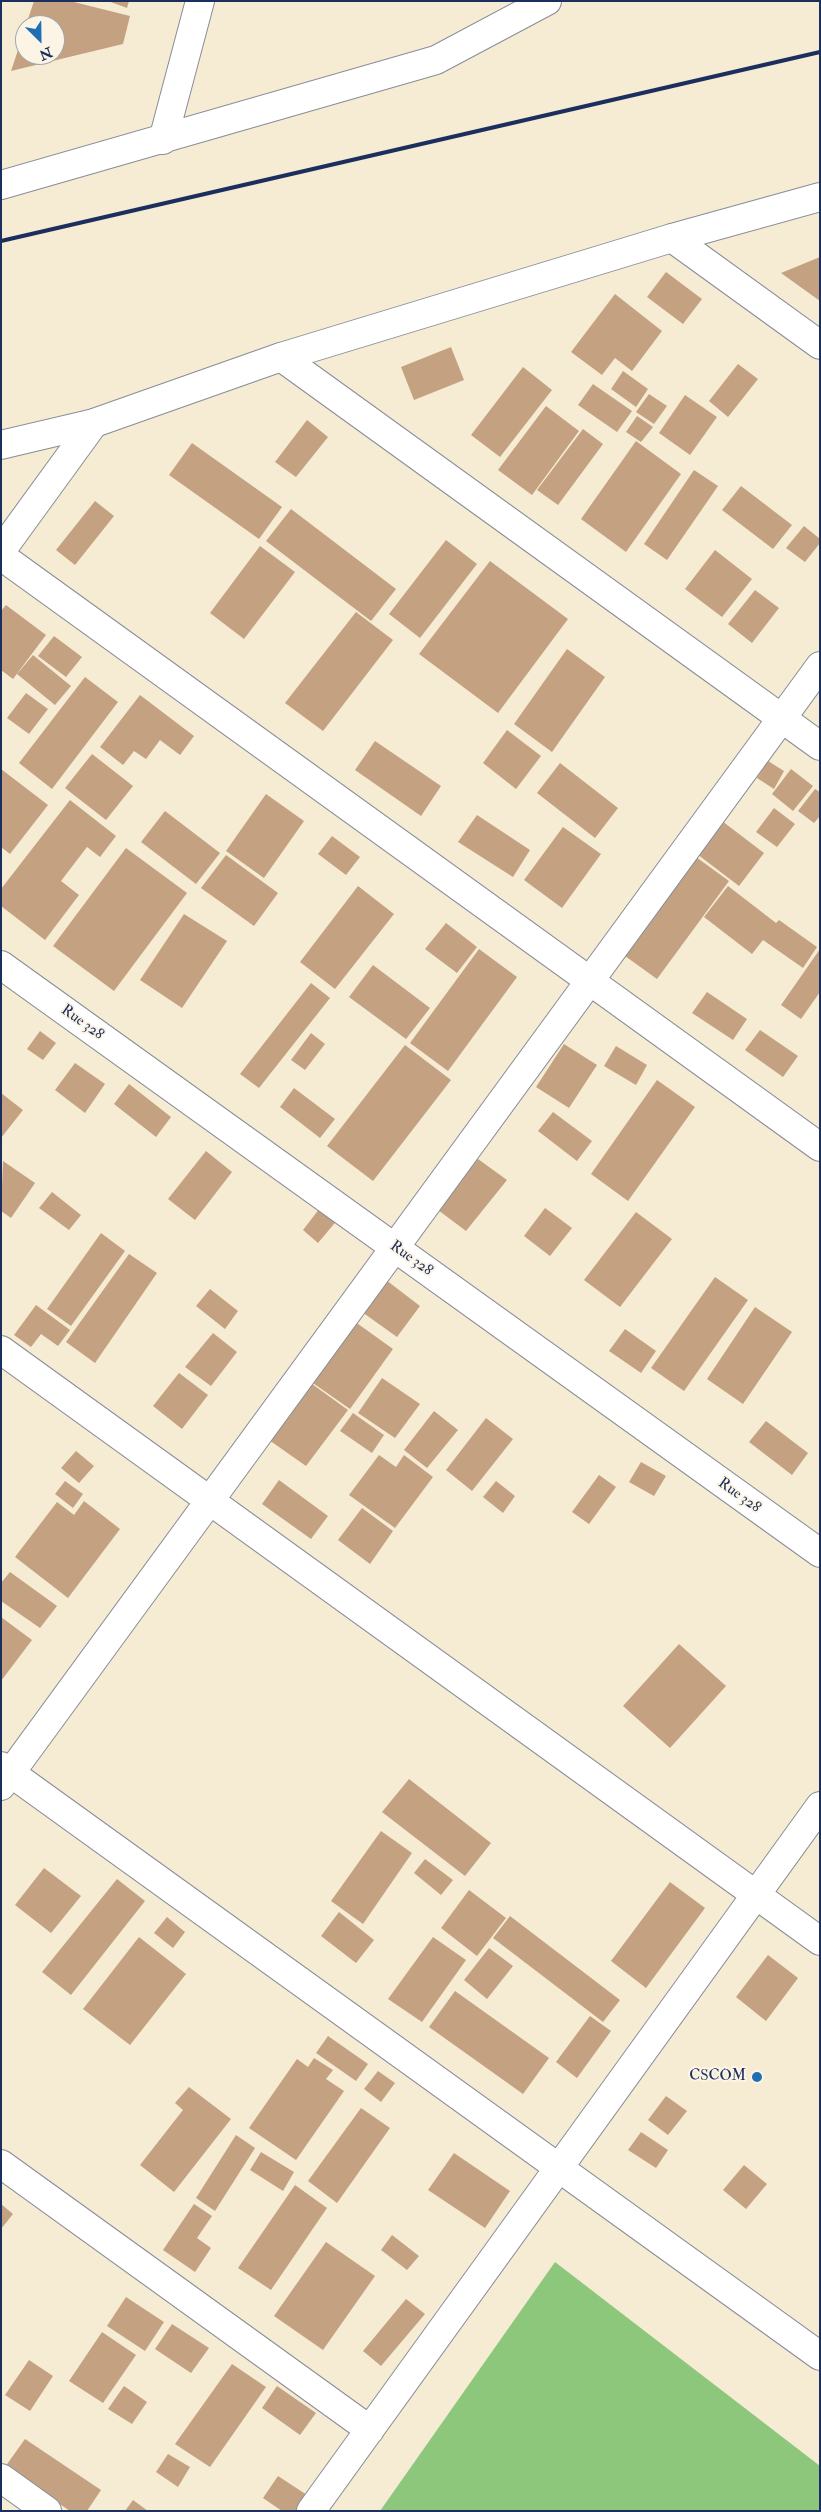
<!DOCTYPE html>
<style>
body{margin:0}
#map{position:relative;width:821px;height:2512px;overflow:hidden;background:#f6ebd3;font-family:"IM FELL Double Pica",serif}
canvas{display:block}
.frame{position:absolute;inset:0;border:2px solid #1b2f5e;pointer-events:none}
.north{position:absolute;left:15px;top:15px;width:50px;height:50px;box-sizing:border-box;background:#fcf5e5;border:1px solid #a2a6af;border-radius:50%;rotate:157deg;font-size:14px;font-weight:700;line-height:20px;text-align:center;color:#1b2f5e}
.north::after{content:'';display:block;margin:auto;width:18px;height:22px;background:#1f6fb2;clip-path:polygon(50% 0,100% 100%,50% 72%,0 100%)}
</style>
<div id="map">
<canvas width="821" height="2512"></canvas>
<div class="frame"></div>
<div class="north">N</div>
</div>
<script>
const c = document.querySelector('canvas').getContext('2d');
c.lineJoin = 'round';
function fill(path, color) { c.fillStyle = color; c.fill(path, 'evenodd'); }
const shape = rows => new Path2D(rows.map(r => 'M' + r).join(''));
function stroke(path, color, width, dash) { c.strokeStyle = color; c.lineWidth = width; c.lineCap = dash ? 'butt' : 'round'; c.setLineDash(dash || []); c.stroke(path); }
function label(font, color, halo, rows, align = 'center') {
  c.font = font + ' "IM FELL Double Pica",serif'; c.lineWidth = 4; c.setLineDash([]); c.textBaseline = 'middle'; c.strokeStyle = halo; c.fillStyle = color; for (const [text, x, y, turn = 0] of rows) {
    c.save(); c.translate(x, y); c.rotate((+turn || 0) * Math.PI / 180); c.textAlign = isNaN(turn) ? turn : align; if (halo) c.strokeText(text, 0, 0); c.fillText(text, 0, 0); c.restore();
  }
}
const green = shape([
 [555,2262,820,2466,820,2511,380,2511]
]);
const building = shape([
 [34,1,70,1,130,16,123,44,11,71,25,29,25,55,55,55,55,25,26,25],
 [108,1,129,1,127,8],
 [820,257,820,301,781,273],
 [666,272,702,299,683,324,647,297],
 [615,294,662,331,632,371,615,358,602,375,571,352],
 [451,347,464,380,414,400,401,367],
 [738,364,758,379,728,417,709,401],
 [523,367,552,390,500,457,471,435],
 [623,371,648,389,636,407,611,389],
 [593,384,632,411,617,432,578,405],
 [649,394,667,406,654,424,636,412],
 [685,395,717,417,690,455,659,433],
 [546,406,579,431,532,495,498,470],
 [637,416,653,427,641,442,626,432],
 [307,420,328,437,296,477,275,462],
 [583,429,603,444,558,505,537,490],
 [636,441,681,474,626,552,581,519],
 [192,443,282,507,259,539,169,475],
 [694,470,718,486,667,560,644,544],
 [741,486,792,525,773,549,722,510],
 [95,501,114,516,75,565,56,550],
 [291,509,396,589,371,621,266,541],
 [804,526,820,539,820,543,805,562,786,548],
 [446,540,477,564,420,638,389,614],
 [260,546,295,572,244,639,210,613],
 [715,550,752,579,722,617,685,589],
 [490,561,568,619,498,713,419,654],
 [755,590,779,608,752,643,728,624],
 [6,605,46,635,13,679,1,670,1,611],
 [356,612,393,640,323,731,285,703],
 [54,636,82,657,66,677,38,656],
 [567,649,605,677,552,752,514,724],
 [33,655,71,686,55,705,17,674],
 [85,677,118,702,52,789,19,763],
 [26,693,48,709,29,734,7,718],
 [140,695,194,736,180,755,160,740,146,759,134,751,123,765,100,747],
 [507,730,541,756,516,789,483,763],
 [375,741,441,786,421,816,355,770],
 [92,754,133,786,106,820,65,788],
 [768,761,784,771,774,789,757,778],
 [560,763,618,808,595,838,537,793],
 [1,769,48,805,10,854,1,847],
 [791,769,813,786,793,811,772,794],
 [815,789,820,792,820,816,814,823,798,811],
 [266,794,304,821,264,878,226,851],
 [70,800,116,836,100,857,87,847,61,881,79,895,45,940,1,906,1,889],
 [774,808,795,824,777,847,756,832],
 [165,811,220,853,196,884,141,842],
 [477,815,530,850,513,877,458,842],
 [722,821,764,853,739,886,697,854],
 [563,827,601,854,562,908,524,880],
 [332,836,360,857,346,875,318,854],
 [126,848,187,893,114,991,53,946],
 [226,855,278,893,254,926,201,888],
 [696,857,729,881,657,979,625,956],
 [358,886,394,914,335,989,300,962],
 [728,886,776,923,779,920,817,947,803,968,763,940,752,954,704,917],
 [184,914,227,941,182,1008,140,980],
 [446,923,477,947,457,973,425,949],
 [479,949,517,977,448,1071,410,1043],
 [820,949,820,992,801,1019,781,1005],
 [373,965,430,1008,406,1039,349,997],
 [311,983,330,998,259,1088,240,1074],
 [707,992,747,1019,733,1040,692,1013],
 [760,1030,798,1056,783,1077,745,1050],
 [40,1031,56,1043,43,1060,27,1049],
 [311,1033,325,1044,305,1070,291,1060],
 [564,1044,597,1065,569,1108,536,1087],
 [405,1045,451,1080,373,1181,327,1146],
 [616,1046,647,1065,636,1085,604,1066],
 [75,1063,105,1084,85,1113,55,1090],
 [657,1080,695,1107,628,1201,591,1174],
 [129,1084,171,1117,156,1137,114,1104],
 [294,1088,335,1119,320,1138,280,1107],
 [1,1093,23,1110,1,1138],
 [553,1112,592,1141,577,1161,538,1131],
 [206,1151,232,1172,195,1220,168,1199],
 [478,1159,507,1180,466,1231,438,1210],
 [3,1161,35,1183,11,1218,1,1211],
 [52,1192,81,1215,69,1230,39,1208],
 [323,1204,339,1218,318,1243,303,1230],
 [545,1208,572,1228,550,1256,524,1236],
 [636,1212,672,1239,620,1307,584,1280],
 [101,1233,125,1251,71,1326,47,1309],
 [129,1254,157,1273,95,1363,66,1342],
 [715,1277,748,1300,684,1391,651,1368],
 [386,1280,420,1306,397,1337,362,1312],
 [210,1289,238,1311,225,1329,196,1306],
 [36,1305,70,1330,58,1346,41,1334,31,1347,14,1335],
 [755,1307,792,1332,743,1404,707,1379],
 [354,1321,393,1349,350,1409,310,1381],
 [625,1329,656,1351,641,1373,609,1351],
 [213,1333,237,1352,211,1386,185,1367],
 [179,1373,208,1395,182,1429,153,1406],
 [382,1378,420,1404,395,1438,358,1413],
 [312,1384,348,1410,306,1466,269,1440],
 [434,1411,458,1430,427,1468,404,1450],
 [353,1413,384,1435,372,1453,340,1431],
 [486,1418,513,1439,472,1491,446,1470],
 [766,1421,808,1453,792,1475,749,1442],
 [76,1451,94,1466,79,1483,61,1468],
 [379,1455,396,1467,404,1455,433,1477,395,1528,349,1495],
 [641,1462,666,1476,654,1496,629,1482],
 [599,1475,616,1487,589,1524,572,1512],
 [279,1480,328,1516,311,1539,262,1504],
 [65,1481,83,1494,73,1508,55,1494],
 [496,1481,515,1496,503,1513,483,1497],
 [84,1501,120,1529,68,1598,15,1557,57,1502,74,1515],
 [362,1508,393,1531,370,1564,338,1540],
 [10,1572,57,1606,40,1628,1,1601,1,1583],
 [1,1617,32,1640,1,1681],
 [679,1644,726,1686,670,1748,623,1706],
 [409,1779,491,1843,465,1876,382,1812],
 [381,1831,412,1853,363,1924,331,1901],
 [425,1859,453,1880,441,1895,414,1873],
 [44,1868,81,1896,51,1933,15,1905],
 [117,1879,145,1901,71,1995,42,1972],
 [670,1882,705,1908,646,1988,611,1961],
 [469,1890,506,1918,477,1956,441,1928],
 [339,1912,374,1940,356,1963,321,1936],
 [510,1916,620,2000,603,2022,493,1938],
 [167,1917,185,1932,173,1948,154,1933],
 [139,1937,186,1974,130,2045,83,2009],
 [433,1937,466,1960,422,2022,388,1999],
 [489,1948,513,1966,487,1999,464,1980],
 [768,1955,798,1978,766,2021,736,1997],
 [455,1991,549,2058,523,2094,429,2027],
 [590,2016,611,2031,577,2078,556,2062],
 [328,2036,368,2064,356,2081,316,2053],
 [314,2058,333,2070,326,2079,344,2091,296,2160,249,2128,297,2059,308,2067],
 [378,2071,395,2083,381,2102,364,2089],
 [189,2087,231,2119,174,2192,140,2165,183,2110,175,2103],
 [666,2096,687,2111,668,2135,648,2120],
 [361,2108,390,2128,337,2203,308,2181],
 [641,2132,668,2150,656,2168,628,2150],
 [236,2135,255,2148,215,2211,196,2198],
 [261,2152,294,2172,283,2191,250,2170],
 [454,2153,510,2191,485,2228,428,2190],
 [744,2165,767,2184,746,2209,723,2190],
 [295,2185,327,2208,271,2290,238,2268],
 [1,2204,13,2214,1,2229],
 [194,2204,212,2216,197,2238,211,2248,195,2272,163,2250],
 [392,2235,419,2256,407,2270,381,2250],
 [326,2242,375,2276,323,2350,274,2316],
 [126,2297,164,2322,145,2351,107,2326],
 [406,2299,425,2314,381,2366,363,2351],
 [172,2324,209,2348,191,2373,155,2349],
 [102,2332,136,2355,103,2403,69,2381],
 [29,2360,53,2376,30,2411,5,2395],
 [232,2364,266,2387,210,2467,175,2444],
 [124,2386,147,2402,132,2424,108,2409],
 [277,2386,316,2413,300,2435,262,2408],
 [25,2439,101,2490,87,2511,70,2511,5,2467],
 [168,2454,190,2467,178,2487,156,2472],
 [278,2476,307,2495,296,2511,282,2511,263,2498],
 [133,2500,148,2511,125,2511]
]);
const street = shape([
 [163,140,200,1],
 [1,185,436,60,547,1],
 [672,238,820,345],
 [281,357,820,746],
 [1,551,94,423],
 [1,556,820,1147],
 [1,965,820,1553],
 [1,1350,820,1941],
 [1,1766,820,2356],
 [1,1786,820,666],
 [1,2164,370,2430],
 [1,2478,47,2511],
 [311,2511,820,1806]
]);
const secondary = shape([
 [1,445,94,423,281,357,672,238,820,197]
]);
const rail = shape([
 [1,241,820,52]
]);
const markers = [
 [757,2077,6,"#1f6fb2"]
];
const streetNames = [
 ["Rue 328",82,1023,36],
 ["Rue 328",411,1259,36],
 ["Rue 328",739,1496,36]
];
const poiNames = [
 ["CSCOM",746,2077]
];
fill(green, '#8cc77c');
fill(building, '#c4a281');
stroke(street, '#888d98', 30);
stroke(secondary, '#888d98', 30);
stroke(street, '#fff', 28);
stroke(secondary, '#fff', 28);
stroke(rail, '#1b2f5e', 4);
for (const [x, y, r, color] of markers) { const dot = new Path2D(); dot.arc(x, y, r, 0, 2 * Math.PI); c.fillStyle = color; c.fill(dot); stroke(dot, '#fcf5e5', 2); }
label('15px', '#1b2f5e', '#fcf5e5', streetNames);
label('15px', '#1b2f5e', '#fcf5e5', poiNames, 'right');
</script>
